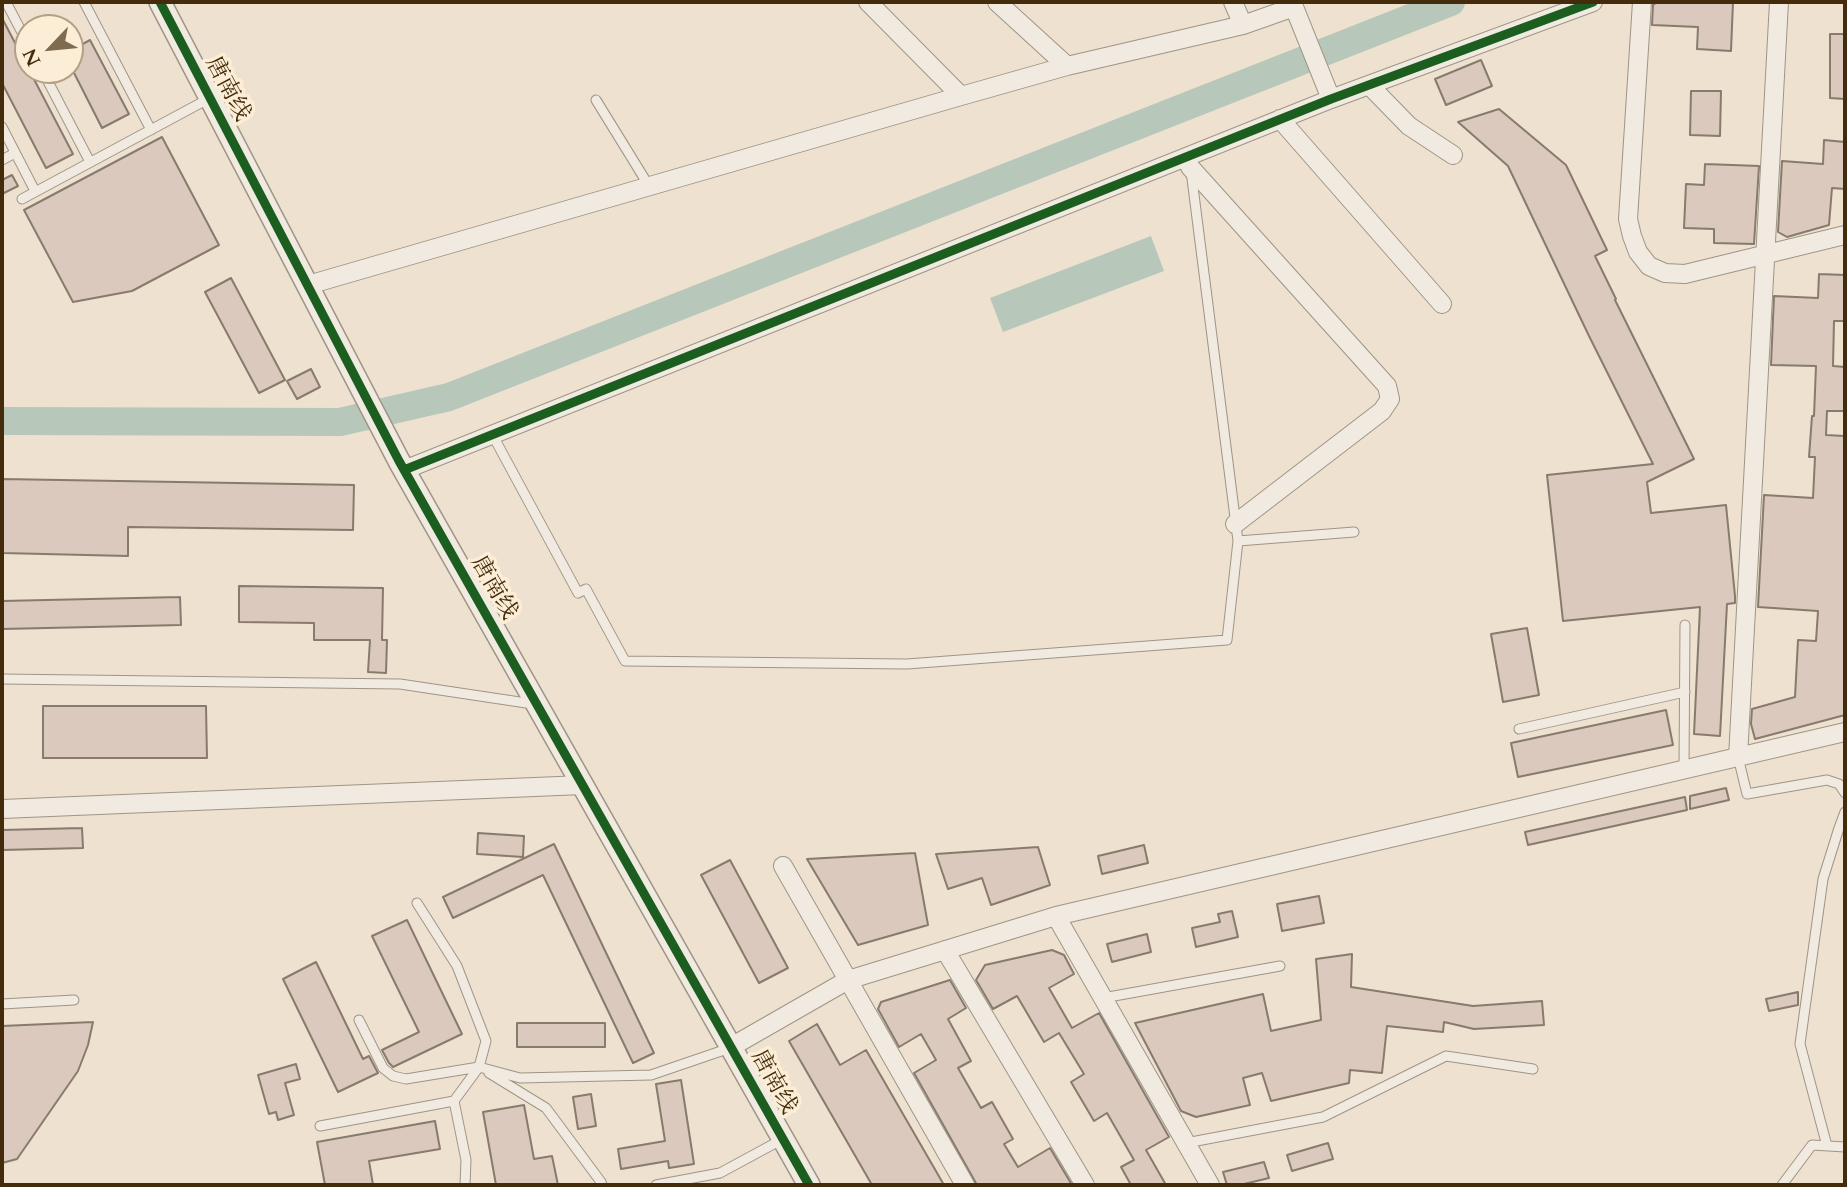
<!DOCTYPE html>
<meta charset="utf-8">
<style>
body{margin:0}
#map{position:relative;width:1847px;height:1187px;overflow:hidden;background:#eee1cf;font-family:Cardo,serif}
canvas{display:block}
.frame{position:absolute;inset:0;border:4px solid #432b0b;pointer-events:none}
.north{position:absolute;left:14px;top:14px;width:70px;height:70px;box-sizing:border-box;background:#fcedd7;border:2px solid #b29f85;border-radius:50%;rotate:244deg;font-size:19px;font-weight:700;line-height:28px;text-align:center;color:#432b0b}
.north::after{content:'';display:block;margin:auto;width:24px;height:32px;background:#7f6b50;clip-path:polygon(50% 0,100% 100%,50% 72%,0 100%)}
</style>
<div id="map">
<canvas width="1847" height="1187"></canvas>
<div class="frame"></div>
<div class="north">N</div>
</div>
<script>
const c = document.querySelector('canvas').getContext('2d');
c.lineJoin = 'round';
function fill(path, color) { c.fillStyle = color; c.fill(path, 'evenodd'); }
const shape = rows => new Path2D(rows.map(r => 'M' + r).join(''));
function stroke(path, color, width, dash) { c.strokeStyle = color; c.lineWidth = width; c.lineCap = dash ? 'butt' : 'round'; c.setLineDash(dash || []); c.stroke(path); }
function label(font, color, halo, rows, align = 'center') {
  c.font = font + ' Cardo,"Noto Serif SC",serif'; c.lineWidth = 7; c.setLineDash([]); c.textBaseline = 'middle'; c.strokeStyle = halo; c.fillStyle = color; for (const [text, x, y, turn = 0] of rows) {
    c.save(); c.translate(x, y); c.rotate((+turn || 0) * Math.PI / 180); c.textAlign = isNaN(turn) ? turn : align; if (halo) c.strokeText(text, 0, 0); c.fillText(text, 0, 0); c.restore();
  }
}
const water = shape([
 [1151,236,1164,271,1003,332,990,298]
]);
const river = shape([
 [2,421,340,422,449,397,1451,2]
]);
const building = shape([
 [1657,2,1733,2,1731,51,1697,49,1698,27,1652,25,1653,5,1657,2],
 [2,18,73,154,46,168,2,83,2,18],
 [1830,34,1845,34,1845,99,1830,98,1830,34],
 [90,40,129,114,102,128,70,65,70,51,90,40],
 [1481,60,1492,86,1446,105,1435,79,1481,60],
 [1691,91,1721,91,1720,136,1690,135,1691,91],
 [1499,109,1566,165,1607,250,1595,256,1616,299,1615,300,1694,459,1647,482,1651,513,1726,505,1735,596,1735,603,1727,604,1720,736,1694,734,1700,607,1563,621,1547,475,1653,464,1589,336,1508,166,1458,122,1499,109],
 [162,137,219,245,132,291,73,302,24,210,162,137],
 [1824,140,1845,142,1845,189,1832,188,1829,225,1787,237,1778,232,1782,161,1823,164,1824,140],
 [1705,164,1759,166,1754,244,1714,243,1714,229,1684,228,1686,184,1704,185,1705,164],
 [12,175,18,186,2,194,2,180,12,175],
 [1819,274,1845,275,1845,321,1834,321,1833,366,1845,367,1845,411,1827,411,1826,435,1845,436,1845,715,1755,739,1751,724,1752,709,1795,697,1798,640,1816,641,1818,611,1758,607,1764,495,1813,498,1815,457,1809,457,1812,416,1814,416,1816,366,1771,365,1774,296,1818,298,1819,274],
 [231,278,285,380,259,393,205,292,231,278],
 [311,369,320,387,297,399,287,381,311,369],
 [2,479,354,485,353,530,128,527,128,556,2,553,2,479],
 [239,586,383,588,382,640,387,640,386,673,368,672,370,640,314,640,314,623,239,622,239,586],
 [180,597,181,625,2,629,2,601,180,597],
 [1527,628,1539,695,1503,702,1491,634,1527,628],
 [43,706,206,706,207,758,43,758,43,706],
 [1666,710,1673,745,1518,777,1511,743,1666,710],
 [1726,788,1729,800,1690,809,1690,796,1726,788],
 [1685,797,1687,810,1528,845,1525,832,1685,797],
 [82,828,83,848,2,850,2,830,82,828],
 [478,833,524,836,523,857,477,854,478,833],
 [554,844,654,1053,633,1063,543,875,453,918,443,897,554,844],
 [1144,845,1148,863,1102,874,1098,856,1144,845],
 [1038,847,1050,885,991,905,982,878,948,889,936,854,1038,847],
 [915,853,928,925,858,945,807,859,915,853],
 [730,860,788,968,759,983,701,875,730,860],
 [1319,896,1324,923,1282,931,1277,904,1319,896],
 [1232,911,1238,937,1196,947,1192,928,1220,922,1218,914,1232,911],
 [407,920,462,1034,393,1067,389,1063,382,1050,419,1032,372,936,407,920],
 [1147,934,1151,952,1112,962,1107,944,1147,934],
 [1052,950,1064,955,1074,974,1049,988,1072,1028,1099,1013,1169,1137,1146,1150,1166,1185,1131,1185,1121,1167,1134,1160,1107,1113,1094,1121,1071,1082,1084,1074,1059,1033,1044,1042,1017,996,993,1009,976,980,985,965,1052,950],
 [1352,954,1351,987,1473,1006,1542,1001,1544,1025,1474,1029,1444,1022,1443,1032,1387,1026,1382,1073,1350,1070,1349,1083,1271,1101,1262,1073,1243,1078,1250,1105,1196,1117,1181,1111,1135,1023,1263,994,1271,1031,1321,1020,1316,959,1352,954],
 [316,962,363,1059,369,1056,378,1073,338,1092,283,979,316,962],
 [950,980,966,1008,948,1019,971,1061,958,1068,981,1108,992,1102,1013,1139,1004,1144,1018,1167,1050,1148,1072,1185,977,1185,914,1073,936,1060,921,1034,899,1047,878,1009,881,1002,950,980],
 [1798,992,1798,1005,1769,1011,1766,999,1798,992],
 [93,1022,88,1045,78,1071,17,1159,2,1163,2,1026,93,1022],
 [517,1023,605,1023,605,1047,517,1047,517,1023],
 [817,1024,840,1065,866,1050,944,1185,872,1185,789,1041,817,1024],
 [296,1064,300,1079,285,1083,294,1115,278,1120,276,1112,269,1114,258,1075,296,1064],
 [681,1080,694,1164,669,1168,668,1161,621,1169,618,1149,665,1141,656,1084,681,1080],
 [591,1094,596,1126,578,1129,573,1097,591,1094],
 [524,1105,534,1159,552,1156,558,1185,496,1185,483,1112,524,1105],
 [435,1121,440,1149,369,1161,373,1185,325,1185,317,1142,435,1121],
 [1328,1143,1333,1159,1292,1171,1287,1155,1328,1143],
 [1264,1162,1269,1178,1240,1185,1227,1185,1223,1172,1264,1162]
]);
const service = shape([
 [6,2,28,44],
 [84,2,151,130],
 [42,70,90,162],
 [596,100,649,186],
 [2,127,35,191],
 [2,160,15,153],
 [22,199,210,98],
 [492,434,578,593,586,589,625,661,907,664,1227,640,1238,541,1191,171],
 [1238,541,1354,532],
 [2,679,400,684,533,704],
 [1519,729,1685,692],
 [1738,757,1747,794,1827,780,1839,784,1845,793],
 [1684,769,1685,625],
 [417,903,457,966,486,1041,479,1067,454,1101,466,1160,465,1185],
 [1103,998,1280,966],
 [2,1004,74,1000],
 [359,1020,383,1068,393,1076,406,1079,479,1067,520,1078,651,1075,730,1048],
 [489,1073,546,1108,601,1182,602,1185],
 [320,1126,454,1101],
 [1186,1143,1323,1117,1446,1056,1533,1069],
 [1827,1146,1800,1044,1823,879,1839,828,1845,812],
 [656,1185,720,1173,781,1140],
 [1782,1185,1812,1145,1845,1147]
]);
const minor = shape([
 [868,2,961,96],
 [997,2,1067,66],
 [1233,2,1243,25],
 [1292,2,1331,99],
 [1642,2,1628,219,1632,236,1638,252,1649,266,1665,273,1685,274,1845,235],
 [1369,85,1409,126,1453,155],
 [1280,119,1442,304],
 [1190,167,1387,386,1390,399,1382,411,1235,524],
 [308,285,961,96,1067,66,1243,25,1294,7],
 [404,470,1331,99,1593,2],
 [1738,757,1779,2],
 [2,809,583,785],
 [783,866,965,1185],
 [1056,916,1210,1185],
 [945,950,1085,1185],
 [731,1047,848,980,1056,916,1845,732]
]);
const tertiary = shape([
 [160,2,399,461,809,1185]
]);
const cycleway = shape([
 [160,2,399,461,809,1185],
 [404,470,1331,99,1593,2]
]);
const streetNames = [
 ["唐南线",227,89,62],
 ["唐南线",493,588,60],
 ["唐南线",773,1082,61]
];
fill(water, '#b7c8bb');
stroke(river, '#b7c8bb', 28);
fill(building, '#dac9bc');
stroke(building, '#867b6d', 2);
stroke(service, '#9f9586', 11);
stroke(minor, '#9f9586', 20);
stroke(tertiary, '#9f9586', 24);
stroke(service, '#f0eae0', 9);
stroke(minor, '#f0eae0', 18);
stroke(tertiary, '#f0eae0', 21);
stroke(cycleway, '#1b5e20', 9);
label('23px', '#432b0b', '#fcedd7', streetNames);
</script>
